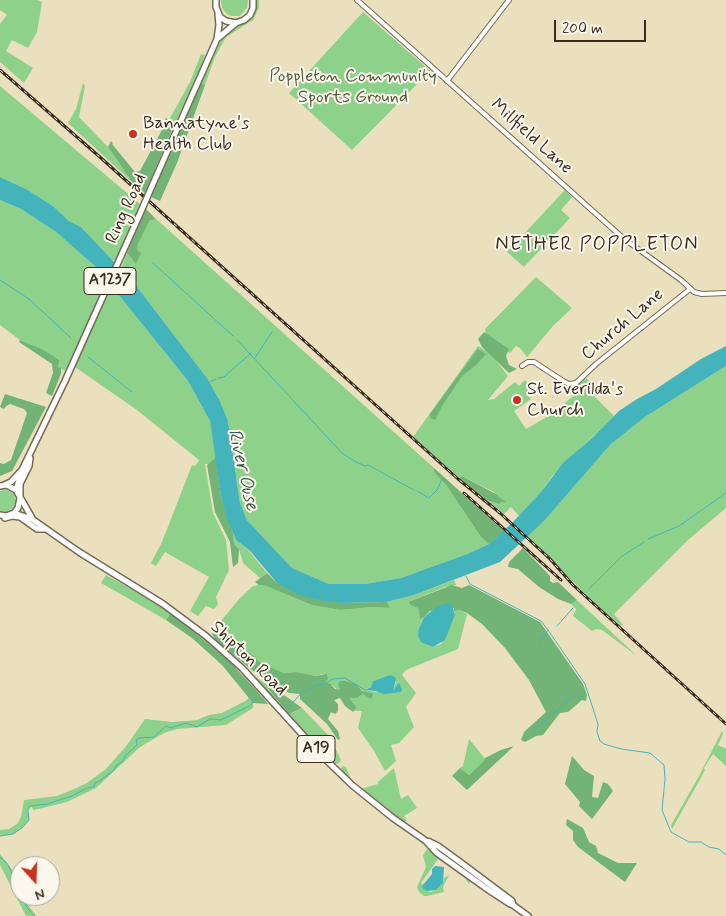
<!DOCTYPE html>
<style>
body{margin:0}
#map{position:relative;width:726px;height:916px;overflow:hidden;background:#eae0be;font-family:Mynerve,sans-serif}
canvas{display:block}
.north{position:absolute;left:10px;top:856px;width:50px;height:50px;box-sizing:border-box;background:#fbf7ec;border:1px solid #aea59a;border-radius:50%;rotate:160deg;font-size:14px;font-weight:700;line-height:20px;text-align:center;color:#3b2a1e}
.north::after{content:'';display:block;margin:auto;width:18px;height:22px;background:#c8321e;clip-path:polygon(50% 0,100% 100%,50% 72%,0 100%)}
.scale{position:absolute;left:554px;top:20px;width:92px;height:22px;box-sizing:border-box;border:2px solid #3b2a1e;border-top:0;padding-left:6px;font-size:15px;line-height:18px;white-space:nowrap;color:#3b2a1e;-webkit-text-stroke:4px #fbf7ec;paint-order:stroke}
</style>
<div id="map">
<canvas width="726" height="916"></canvas>
<div class="north">N</div>
<div class="scale">200 m</div>
</div>
<script>
const c = document.querySelector('canvas').getContext('2d');
c.lineJoin = 'round';
function fill(path, color) { c.fillStyle = color; c.fill(path, 'evenodd'); }
const shape = rows => new Path2D(rows.map(r => 'M' + r).join(''));
function stroke(path, color, width, dash) { c.strokeStyle = color; c.lineWidth = width; c.lineCap = dash ? 'butt' : 'round'; c.setLineDash(dash || []); c.stroke(path); }
function label(font, color, halo, rows, align = 'center') {
  c.font = font + ' Mynerve,sans-serif'; c.lineWidth = 4; c.setLineDash([]); c.textBaseline = 'middle'; c.strokeStyle = halo; c.fillStyle = color; for (const [text, x, y, turn = 0] of rows) {
    c.save(); c.translate(x, y); c.rotate((+turn || 0) * Math.PI / 180); c.textAlign = isNaN(turn) ? turn : align; if (halo) c.strokeText(text, 0, 0); c.fillText(text, 0, 0); c.restore();
  }
}
const green = shape([
 [0,0,37,0,42,2,37,32,28,48,12,40,6,51,33,68,24,83,0,62,0,24,7,15,0,10],
 [221,0,248,0,247,8,240,16,231,16,227,14,222,8],
 [256,0,259,0,259,8,253,20,226,37,215,57,205,85,201,83,222,38,228,31,254,13],
 [363,12,430,71,352,150,289,93],
 [201,54,205,55,197,77,172,130,169,120,190,82],
 [83,83,85,86,79,117,108,147,132,182,68,123,76,109],
 [0,86,140,204,116,260,112,260,81,227,69,221,53,206,26,189,0,177],
 [565,190,572,197,561,210,570,218,524,267,507,252],
 [0,200,21,209,56,232,97,268,188,381,210,421,216,457,208,464,205,464,213,513,226,540,229,570,216,597,218,604,214,609,206,606,198,616,190,611,209,577,165,552,156,566,151,563,162,542,192,465,195,466,199,460,137,410,75,367,95,322,89,320,65,371,58,367,40,348,20,340,0,325],
 [155,218,434,468,434,472,446,485,481,537,489,544,467,554,401,578,365,584,329,584,292,568,247,520,240,503,228,421,220,401,207,378,134,283,121,269,127,253,132,259,138,251,137,246,150,220,154,220],
 [536,277,572,308,553,326,527,357,520,348,516,346,510,353,486,335,485,329],
 [478,346,491,354,508,376,488,400,494,399,515,382,519,386,525,380,532,389,526,394,531,399,514,411,526,429,552,414,579,391,576,385,586,378,593,385,587,389,614,416,553,475,541,492,519,516,511,507,504,514,487,500,499,504,494,492,462,476,459,478,413,437],
 [726,366,726,508,688,540,614,614,623,625,621,626,585,594,527,536,545,520,610,445,645,417],
 [3,490,7,490,14,494,16,501,13,508,6,512,0,511,0,491],
 [233,533,236,540,249,551,267,573,260,578,243,563,239,549,234,544],
 [106,575,129,588,171,613,166,620,101,583],
 [454,580,456,585,445,587,408,602,418,608,420,618,424,617,421,623,419,635,433,647,441,644,455,615,454,611,459,610,467,614,458,649,406,670,402,675,416,693,406,707,414,727,399,743,391,745,396,761,385,771,374,751,358,728,362,711,355,711,357,708,348,698,357,698,363,694,360,688,339,688,341,690,339,691,331,684,326,683,324,681,328,676,322,674,315,676,297,672,284,673,261,663,248,651,222,631,226,626,220,622,240,598,253,586,259,585,266,586,312,605,340,610,372,607,390,608,387,602,414,595],
 [390,675,396,682,391,693,370,691,366,689,372,686,373,681],
 [577,600,637,656,602,630,597,629,592,631,573,616,576,609,571,604],
 [251,674,271,687,268,687,269,690,285,710,292,713,302,708,330,737,341,760,339,763,333,764],
 [249,697,253,703,253,708,226,725,177,729,164,733,140,747,96,788,67,802,34,810,30,806,28,810,29,820,22,828,13,834,0,836,0,830,9,829,17,824,21,817,24,800,57,796,74,789,87,783,106,769,127,745,145,719,172,722,197,720,209,715,222,713,247,700],
 [722,731,723,734,718,745,724,748,726,748,726,766,713,754,704,768,705,770,698,783,672,829,671,825,698,778],
 [469,739,486,760,469,775,460,768,463,766],
 [342,766,346,767,352,782,360,788,364,788,378,784,378,782,394,768,401,799,408,795,417,808,404,816,407,821,402,822,352,782,341,771],
 [427,849,467,877,470,882,469,884,465,878,438,859,421,883,423,884,422,886,427,891,431,892,436,890,443,883,444,878,449,875,443,887,444,892,427,896,424,896,419,892,417,887,426,867,423,855],
 [0,854,13,871,20,896,22,896,36,916,26,916,0,865]
]);
const forest = shape([
 [201,83,205,85,177,163,160,201,151,197],
 [166,118,169,120,172,130,145,193,132,182,108,147,111,141,113,143,112,144,135,172,140,171,163,128,161,126,163,123],
 [146,209,155,218,154,220,150,220,137,246,138,251,141,253,136,264,127,253],
 [484,332,509,349,506,356,509,365,517,369,509,373,482,347,478,339],
 [20,340,40,348,59,360,58,367,61,368,61,374,52,396,46,393,53,373,52,364,19,342],
 [478,349,486,354,476,365,462,376,442,406,435,420,430,418,430,414],
 [5,394,46,407,12,471,0,476,0,463,4,464,11,460,27,413,24,409,10,404,6,406,4,409,0,407],
 [216,457,221,496,233,533,234,544,239,549,238,563,233,567,230,542,215,512,207,465],
 [434,468,504,531,489,544,481,537,446,485,434,472],
 [462,476,494,493,506,502,501,502,499,504,487,500,459,478],
 [523,548,550,576,550,581,553,583,558,582,577,600,571,604,558,599,539,587,518,569,508,567,509,562],
 [267,573,277,583,341,603,387,602,390,608,372,607,340,610,312,605,266,586,259,585,255,582],
 [452,585,462,588,469,585,540,622,583,684,587,695,586,701,582,700,568,712,560,713,543,735,536,736,525,742,521,740,524,732,546,712,529,680,505,648,482,624,467,613,459,610,454,611,454,608,430,611,424,617,420,619,418,608,412,606,408,602],
 [171,613,204,640,230,662,257,691,268,704,253,703,222,665,192,638,166,620],
 [216,627,248,651,261,663,284,673,297,672,315,676,327,674,328,679,325,682,331,684,335,689,340,690,338,684,340,681,345,681,356,684,362,691,371,693,373,694,371,699,363,694,357,698,349,698,357,708,353,712,345,706,340,698,334,700,338,704,338,711,335,714,331,712,328,719,338,731,340,739,338,740,327,724,300,699,300,694,289,693,253,671,216,640,212,634],
 [268,687,284,695,302,708,289,714,269,690],
 [514,746,467,790,452,776,460,768,469,775,485,760,485,758,501,750],
 [572,756,584,770,594,776,592,797,598,798,603,782,608,784,613,791,592,819,579,806,580,802,565,784],
 [567,819,583,828,589,842,596,846,598,853,618,863,637,863,625,882,578,847,573,840,573,831,566,825]
]);
const water = shape([
 [0,177,26,189,53,206,69,221,81,227,134,283,207,378,220,401,228,421,240,503,247,520,292,568,329,584,365,584,401,578,467,554,489,544,513,522,541,492,563,463,591,439,619,411,637,399,656,389,701,359,726,346,726,366,645,417,610,445,545,520,500,562,414,595,387,602,341,603,315,599,299,595,277,583,250,551,236,540,228,521,221,496,210,421,188,381,97,268,56,232,21,209,0,200],
 [449,603,452,605,455,615,445,640,433,647,421,642,418,635,419,629,424,617,438,606],
 [390,675,395,677,396,679,393,691,399,683,402,689,401,692,384,694,376,691,365,690,371,687,373,681],
 [435,866,444,867,443,883,436,890,427,891,423,889,422,886,432,874,432,869]
]);
const stream = shape([
 [153,263,233,336],
 [0,280,29,299,71,338],
 [237,340,342,453,354,461,365,466,368,465,414,490],
 [88,357,132,392],
 [255,358,272,332],
 [218,378,224,377,251,353],
 [210,382,216,379],
 [417,491,429,498,437,490,442,479],
 [648,539,679,526,726,493],
 [466,576,470,584,541,621,548,630,585,684,598,724,597,732,600,741,604,744,621,749,650,753,664,765,665,779,662,810,671,832,689,842,701,842,709,847,719,849,726,855],
 [589,589,621,557,644,542],
 [557,626,573,608],
 [540,642,548,630],
 [284,705,290,706,302,692,307,691,314,686,324,684,333,679,345,678,365,690],
 [532,734,544,721,578,693],
 [0,836,13,834,22,828,29,820,28,810,30,806,47,804,72,796,87,788,94,787,95,783,101,780,113,771,117,765,123,761,125,756,137,745,136,740,139,738,154,737,166,726,170,728,186,723,197,727,210,719,221,720,251,705,254,700,264,699],
 [0,857,7,863,11,871,15,880,17,891,20,895],
 [21,897,28,909,35,916]
]);
const secondary = shape([
 [357,0,623,238,681,280,694,292,702,294,726,293],
 [447,81,509,0],
 [522,366,528,362,534,362,563,381,569,384,576,383,596,364,690,289]
]);
const highway = shape([
 [216,0,216,7,220,17,226,21,236,23,244,20,250,15,253,8,253,0],
 [217,39,236,23],
 [152,186,217,39,219,25,218,14],
 [4,485,11,482,22,470],
 [0,486,7,485,16,490,32,518],
 [16,490,22,470,65,381,139,216],
 [20,495,20,484,29,466,30,458],
 [14,513,32,519,79,552,163,604,206,636,242,668,321,755,352,785,393,818,426,841,437,853,490,891,510,904,513,905],
 [0,515,6,516,14,513,18,508,20,498],
 [5,518,12,516,20,517,37,529,46,529],
 [426,841,430,842,438,846,460,862,512,901,513,905,528,916]
]);
const rail = shape([
 [0,70,101,158,458,479,500,513,550,559,573,585,726,724],
 [464,493,561,580]
]);
const highwayBridge = shape([
 [139,216,152,186]
]);
const markers = [
 [133,134,5,"#c8321e"],
 [517,400,5,"#c8321e"]
];
const shields = [
 [110,281,52],
 [316,749,38]
];
const shieldNames = [
 ["A1237",110,281],
 ["A19",316,749]
];
const parkNames = [
 ["Poppleton Community",353,77],
 ["Sports Ground",353,98]
];
const poiNames = [
 ["Bannatyne's",143,124],
 ["Health Club",143,145],
 ["St. Everilda's",527,390],
 ["Church",527,411]
];
const streetNames = [
 ["Millfield Lane",531,137,42],
 ["Ring Road",127,209,-66],
 ["Church Lane",623,325,-40],
 ["Shipton Road",248,659,44]
];
const waterNames = [
 ["River Ouse",242,470,77]
];
const quarterNames = [
 ["NETHER POPPLETON",597,246]
];
fill(green, '#8dd18a');
fill(forest, '#72b376');
fill(water, '#44b4bc');
stroke(stream, '#44b4bc', 1);
stroke(secondary, '#786a56', 6);
stroke(highway, '#786a56', 8);
stroke(secondary, '#fff', 4);
stroke(highway, '#fff', 5);
stroke(rail, '#3b2a1e', 3);
stroke(rail, '#fbf7ec', 1, [4]);
stroke(highwayBridge, '#786a56', 8, []);
stroke(highwayBridge, '#fff', 5);
for (const [x, y, r, color] of markers) { const dot = new Path2D(); dot.arc(x, y, r, 0, 2 * Math.PI); c.fillStyle = color; c.fill(dot); stroke(dot, '#fbf7ec', 2); }
for (const [x, y, w] of shields) { const box = new Path2D(); box.roundRect(x - w / 2, y - 13.5, w, 27, 4); c.fillStyle = '#fbf7ec'; c.fill(box); stroke(box, '#3b2a1e', 1); }
label('bold 16px', '#3b2a1e', null, shieldNames);
label('18px', '#545c3e', '#fbf7ec', parkNames);
label('18px', '#3b2a1e', '#fbf7ec', poiNames, 'left');
label('18px', '#3b2a1e', '#fbf7ec', streetNames);
label('italic 19px', '#3e5a55', '#fbf7ec', waterNames);
c.letterSpacing = '1px';
label('20px', '#3b2a1e', '#fbf7ec', quarterNames);
c.letterSpacing = '0px';
</script>
